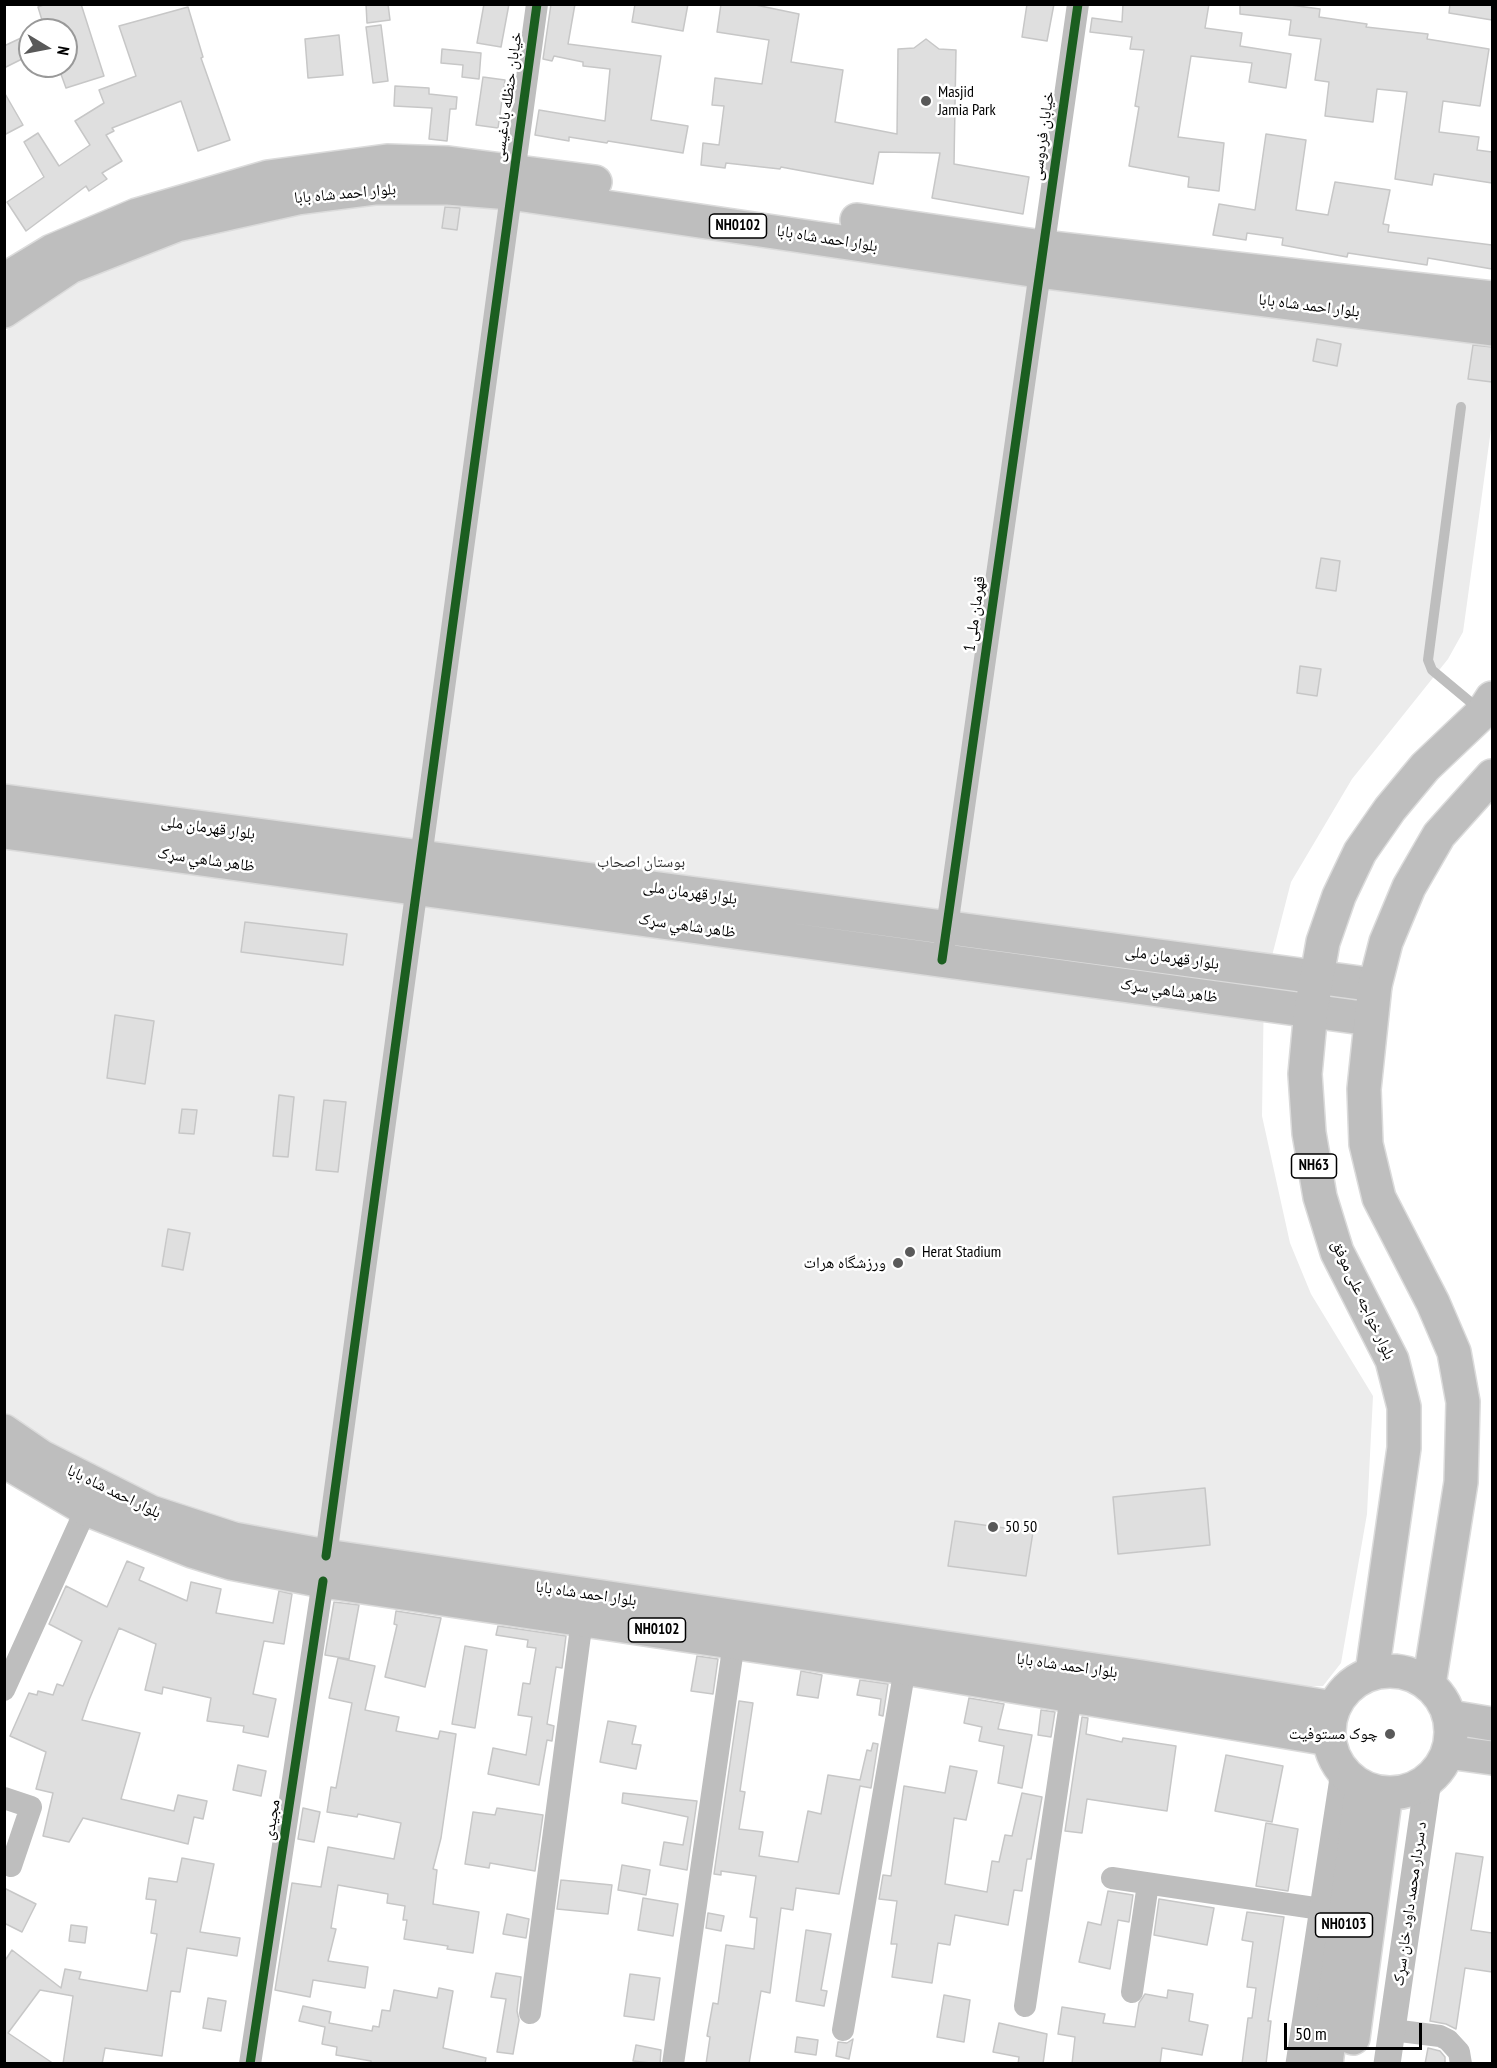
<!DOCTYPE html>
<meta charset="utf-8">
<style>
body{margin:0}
#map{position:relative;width:1497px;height:2068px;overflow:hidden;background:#fff;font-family:"PT Sans Narrow",sans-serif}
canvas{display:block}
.frame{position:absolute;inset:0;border:6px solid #000;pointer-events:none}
.north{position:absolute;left:18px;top:18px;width:60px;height:60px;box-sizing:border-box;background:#fff;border:2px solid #999;border-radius:50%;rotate:100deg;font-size:16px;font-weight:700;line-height:24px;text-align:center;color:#000}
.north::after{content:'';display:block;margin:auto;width:21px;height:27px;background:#595959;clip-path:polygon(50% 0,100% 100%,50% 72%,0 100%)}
.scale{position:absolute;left:1284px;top:2023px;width:138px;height:27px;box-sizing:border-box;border:3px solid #000;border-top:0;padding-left:8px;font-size:18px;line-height:21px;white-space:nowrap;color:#000;-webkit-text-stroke:4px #fff;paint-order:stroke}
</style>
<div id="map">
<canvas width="1497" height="2068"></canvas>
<div class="frame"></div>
<div class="north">N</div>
<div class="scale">50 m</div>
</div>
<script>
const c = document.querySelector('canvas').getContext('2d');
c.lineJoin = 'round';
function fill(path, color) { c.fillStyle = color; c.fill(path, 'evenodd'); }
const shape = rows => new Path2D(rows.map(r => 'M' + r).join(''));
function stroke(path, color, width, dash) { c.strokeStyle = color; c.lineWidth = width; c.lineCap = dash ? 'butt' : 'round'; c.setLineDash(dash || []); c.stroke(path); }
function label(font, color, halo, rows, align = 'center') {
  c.font = font + ' "PT Sans Narrow","Noto Naskh Arabic",sans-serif'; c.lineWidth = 5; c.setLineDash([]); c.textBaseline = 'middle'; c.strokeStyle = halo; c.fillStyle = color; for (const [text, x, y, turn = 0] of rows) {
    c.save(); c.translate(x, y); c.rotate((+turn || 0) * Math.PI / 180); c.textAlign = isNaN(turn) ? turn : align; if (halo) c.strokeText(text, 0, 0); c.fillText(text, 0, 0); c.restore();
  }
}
const green = shape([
 [395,195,497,199,1492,339,1492,422,1463,632,1448,659,1352,779,1291,882,1264,987,1262,1116,1290,1243,1311,1294,1373,1396,1367,1514,1341,1663,1323,1686,1292,1687,228,1531,5,1423,5,331,80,278,182,239,296,209]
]);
const building = shape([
 [46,4,81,4,104,76,66,88,58,66,66,66,66,30,45,30,38,7,46,4],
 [366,4,388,4,390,20,367,23,366,4],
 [484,4,509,4,501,47,477,43,484,4],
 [551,4,575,4,568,44,661,56,651,120,688,126,683,153,608,141,607,143,569,137,569,141,535,135,539,110,605,121,610,69,583,66,583,62,554,56,552,61,543,59,551,4],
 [635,4,688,4,683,31,632,22,635,4],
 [721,4,751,4,799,14,791,62,843,70,835,122,897,134,898,49,914,48,926,39,939,49,956,50,954,164,1029,177,1023,214,932,198,940,153,879,152,873,184,781,167,780,169,726,163,725,168,701,165,703,143,719,145,724,106,712,105,715,78,762,84,769,40,717,32,721,4],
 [1027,4,1054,4,1047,41,1022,37,1027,4],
 [1123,4,1209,4,1205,28,1242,33,1240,46,1291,54,1286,88,1249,82,1252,63,1191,56,1178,137,1224,143,1219,191,1188,187,1189,177,1129,166,1139,107,1135,106,1144,50,1130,49,1132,37,1090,32,1092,18,1122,22,1123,4],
 [1240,4,1283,4,1320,9,1319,17,1367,24,1366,27,1428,34,1427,39,1489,49,1480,106,1443,101,1439,132,1479,137,1477,150,1492,152,1492,183,1434,174,1432,185,1395,179,1407,92,1377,89,1373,122,1325,116,1329,82,1315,80,1321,39,1289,35,1291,20,1240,14,1240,4],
 [1450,4,1492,4,1492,20,1449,13,1450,4],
 [188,7,203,57,201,58,230,140,198,151,181,101,112,128,114,131,106,135,122,161,102,173,107,179,89,191,86,186,26,231,7,202,44,177,24,142,38,133,59,166,90,145,75,121,104,103,99,90,136,76,119,26,188,7],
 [381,25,388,81,373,83,366,27,381,25],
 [339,35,343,75,308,78,305,39,339,35],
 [21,38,30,55,4,68,4,46,21,38],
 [442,49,481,53,479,79,462,77,463,65,441,63,442,49],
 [483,77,505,80,498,128,476,125,483,77],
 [395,86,429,88,429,94,457,97,456,109,450,109,447,141,429,139,432,108,394,106,395,86],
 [4,92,23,125,4,135,4,92],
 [1266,134,1306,140,1296,210,1328,215,1335,182,1390,190,1383,224,1389,225,1388,232,1492,245,1492,269,1428,258,1427,265,1348,253,1347,257,1282,245,1283,238,1247,233,1246,240,1213,235,1219,204,1255,210,1266,134],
 [445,207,460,208,457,230,442,228,445,207],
 [1317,339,1341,344,1337,366,1313,361,1317,339],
 [1473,345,1492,347,1492,382,1468,379,1473,345],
 [1321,558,1340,561,1336,591,1316,588,1321,558],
 [1300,666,1321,669,1317,696,1297,693,1300,666],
 [245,922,347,934,343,965,241,952,245,922],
 [115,1015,154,1021,145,1084,107,1078,115,1015],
 [279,1095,294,1097,288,1157,273,1156,279,1095],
 [324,1100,346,1102,338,1172,316,1170,324,1100],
 [182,1109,197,1110,194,1134,179,1133,182,1109],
 [168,1229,190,1233,183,1270,162,1266,168,1229],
 [1205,1488,1210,1545,1118,1554,1113,1497,1205,1488],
 [955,1521,1033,1532,1026,1576,948,1566,955,1521],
 [127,1561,144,1568,139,1580,187,1601,191,1582,221,1589,216,1613,273,1623,279,1591,292,1594,284,1644,264,1641,253,1694,276,1699,268,1737,243,1732,244,1726,207,1721,211,1698,163,1687,162,1694,145,1690,156,1644,119,1628,89,1700,82,1720,140,1733,121,1799,174,1811,178,1795,207,1801,203,1819,194,1817,188,1844,83,1818,69,1842,43,1836,53,1793,36,1789,46,1752,10,1736,29,1693,37,1695,38,1691,53,1695,57,1684,63,1686,82,1641,49,1624,66,1586,107,1607,127,1561],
 [334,1602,359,1605,349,1659,325,1655,334,1602],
 [396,1611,441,1618,425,1687,385,1677,397,1625,394,1624,396,1611],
 [498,1626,566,1636,562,1668,556,1667,547,1724,554,1726,552,1741,547,1740,539,1785,488,1774,493,1748,526,1755,532,1717,518,1715,523,1683,530,1684,536,1648,527,1647,528,1640,496,1635,498,1626],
 [465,1646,487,1650,475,1728,452,1724,465,1646],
 [697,1656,718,1659,713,1694,691,1691,697,1656],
 [338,1658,375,1666,365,1710,399,1717,396,1731,438,1739,440,1731,456,1734,441,1838,433,1869,437,1870,433,1904,479,1912,473,1953,447,1949,448,1946,404,1939,407,1920,403,1920,405,1906,387,1903,388,1894,338,1885,331,1928,336,1929,328,1961,368,1967,365,1988,313,1980,310,1997,275,1990,292,1883,321,1887,328,1847,394,1859,401,1823,358,1814,357,1817,327,1812,331,1787,336,1788,352,1703,329,1698,338,1658],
 [801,1671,822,1675,818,1698,797,1695,801,1671],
 [860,1680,888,1684,883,1716,879,1715,881,1699,857,1695,860,1680],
 [969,1698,1004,1704,998,1729,1032,1735,1022,1788,998,1783,1004,1746,979,1741,982,1727,964,1723,969,1698],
 [739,1701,753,1703,740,1791,745,1792,739,1829,763,1832,759,1856,798,1862,808,1811,821,1814,828,1775,860,1780,867,1750,871,1751,873,1743,878,1744,871,1788,860,1786,839,1894,796,1888,793,1910,781,1908,770,1993,761,1991,749,2064,706,2064,710,2037,707,2036,713,2003,718,2004,726,1945,754,1949,757,1918,750,1917,756,1876,721,1871,721,1875,714,1874,739,1701],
 [1041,1710,1055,1712,1051,1737,1038,1735,1041,1710],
 [1082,1717,1088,1718,1086,1734,1122,1742,1123,1738,1176,1746,1167,1811,1087,1799,1082,1833,1065,1831,1082,1717],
 [608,1721,636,1726,632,1744,641,1745,636,1769,600,1762,608,1721],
 [1226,1755,1283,1766,1272,1822,1215,1811,1226,1755],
 [238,1765,266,1771,261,1796,233,1790,238,1765],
 [950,1766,977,1771,966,1820,954,1818,945,1884,987,1892,992,1861,999,1862,1005,1835,1012,1836,1022,1793,1042,1797,1031,1859,1027,1859,1022,1891,1014,1890,1008,1925,955,1915,950,1945,938,1943,932,1983,892,1977,897,1944,891,1944,897,1901,879,1899,883,1875,891,1876,904,1786,945,1793,950,1766],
 [623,1793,697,1801,687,1870,660,1865,664,1842,683,1845,688,1817,622,1803,623,1793],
 [303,1808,320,1812,314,1842,298,1839,303,1808],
 [497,1808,543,1815,535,1871,490,1863,489,1868,465,1864,473,1812,495,1815,497,1808],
 [1266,1823,1298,1829,1288,1891,1256,1886,1266,1823],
 [1456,1853,1483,1857,1471,1930,1492,1933,1492,1972,1465,1968,1456,2029,1446,2024,1430,2021,1456,1853],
 [182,1858,214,1864,200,1932,240,1938,237,1956,187,1948,180,1992,171,1991,162,2056,105,2048,102,2064,63,2064,73,1996,40,1990,8,2033,54,2064,4,2064,4,1962,12,1950,61,1988,65,1969,81,1972,79,1979,147,1991,157,1934,151,1933,156,1900,146,1899,149,1878,177,1882,182,1858],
 [622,1865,650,1870,646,1895,618,1890,622,1865],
 [561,1880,612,1885,608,1914,557,1909,561,1880],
 [4,1888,36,1904,22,1932,4,1923,4,1888],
 [1108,1891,1133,1895,1129,1922,1118,1920,1110,1969,1079,1962,1088,1922,1101,1925,1108,1891],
 [643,1898,678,1904,673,1936,638,1930,643,1898],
 [1159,1899,1214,1908,1207,1945,1154,1935,1159,1899],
 [1247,1912,1284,1917,1268,2021,1271,2021,1266,2064,1242,2064,1248,2018,1252,2018,1256,1988,1247,1987,1253,1942,1242,1940,1247,1912],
 [708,1913,724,1916,721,1931,706,1928,708,1913],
 [507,1914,529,1919,526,1938,503,1934,507,1914],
 [71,1925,87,1927,85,1943,69,1941,71,1925],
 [806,1930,831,1934,821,1990,827,1991,824,2006,796,2001,806,1930],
 [496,1973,521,1977,517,2011,519,2020,513,2054,497,2052,506,1999,491,1997,496,1973],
 [630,1974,660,1978,654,2020,624,2016,630,1974],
 [439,1988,453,1991,443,2048,486,2058,485,2064,371,2064,371,2061,336,2055,337,2047,322,2044,325,2027,299,2021,303,2006,331,2012,329,2023,372,2031,373,2026,379,2027,382,2010,390,2011,394,1990,437,1998,439,1988],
 [1168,1990,1193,1994,1189,2021,1208,2025,1202,2055,1162,2048,1160,2064,1072,2064,1075,2037,1058,2034,1062,2007,1105,2014,1103,2023,1135,2027,1139,2003,1145,1994,1167,1998,1168,1990],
 [944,1995,970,2000,964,2042,937,2037,944,1995],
 [208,1998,226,2001,221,2031,203,2028,208,1998],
 [999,2023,1047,2034,1043,2064,1018,2064,1019,2057,993,2052,999,2023],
 [797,2037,818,2040,816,2055,795,2052,797,2037],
 [853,2039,849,2059,836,2056,838,2042,847,2043,853,2039],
 [636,2045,661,2050,660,2064,633,2061,636,2045],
 [1428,2048,1440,2051,1445,2057,1445,2064,1425,2064,1428,2048]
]);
const service = shape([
 [1461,407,1428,660,1432,670,1480,710]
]);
const minor = shape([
 [945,941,1078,4],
 [326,1556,537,4],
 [4,1690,86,1509],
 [4,1798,31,1807,11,1866],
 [1112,1878,1321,1909],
 [1132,1992,1148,1884],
 [1025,2006,1071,1696],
 [530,2013,582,1620],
 [843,2030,905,1668],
 [1392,2030,1440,2036,1448,2040,1459,2052,1461,2064],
 [250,2064,323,1581],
 [673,2064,734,1642]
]);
const tertiary = shape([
 [1299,2064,1344,1772],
 [1387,2064,1428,1780]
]);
const primary = shape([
 [4,801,1375,985],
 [4,832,1370,1019]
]);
const trunk = shape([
 [857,220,1042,247,1492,298],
 [4,280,52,251,137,215,268,177,387,161,448,163,595,182],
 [4,311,70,267,177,225,298,198,376,188,448,188,510,193,1038,271,1492,329],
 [4,1431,42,1457,151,1512,234,1539,326,1556,1142,1677,1334,1708],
 [4,1461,86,1509,192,1551,231,1563,323,1581,905,1668,1329,1739],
 '1329 1732a61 61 0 1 1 122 0a61 61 0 1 1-122 0Z',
 [1372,1673,1404,1448,1404,1407,1392,1360,1337,1252,1320,1197,1309,1133,1305,1074,1311,1010,1323,942,1339,896,1360,852,1390,809,1425,767,1483,712,1492,698],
 [1429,1684,1461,1482,1463,1402,1454,1352,1433,1303,1379,1198,1366,1144,1364,1089,1375,985,1386,942,1409,887,1439,835,1492,776],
 [1450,1717,1492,1724],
 [1448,1752,1492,1758],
 [1353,2038,1386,1793],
 [1326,2064,1362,1787]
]);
const cycleway = shape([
 [942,960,1078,4],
 [326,1556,537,4],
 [250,2064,323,1581]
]);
const markers = [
 [926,101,6,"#595959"],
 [910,1252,6,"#595959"],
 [898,1263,6,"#595959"],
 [993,1527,6,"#595959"],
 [1390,1734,6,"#595959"]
];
const shields = [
 [738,226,57],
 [1314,1166,45],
 [657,1630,57],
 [1344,1925,57]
];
const shieldNames = [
 ["NH0102",738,226],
 ["NH63",1314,1166],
 ["NH0102",657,1630],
 ["NH0103",1344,1925]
];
const poiNames = [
 ["Masjid",938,92],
 ["Jamia Park",938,110],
 ["Herat Stadium",922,1252],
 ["ورزشگاه هرات",886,1263,"right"],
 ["50 50",1005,1527],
 ["چوک مستوفیت",1378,1734,"right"]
];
const streetNames = [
 ["خیابان حنظله بادغیسی",508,97,-82],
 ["خیابان فردوسی",1043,136,-82],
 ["بلوار احمد شاه بابا",345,194,-5],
 ["بلوار احمد شاه بابا",827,239,9],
 ["بلوار احمد شاه بابا",1309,306,7],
 ["قهرمان ملی 1",975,614,-82],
 ["بلوار قهرمان ملی",208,828,8],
 ["ظاهر شاهي سړک",206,860,8],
 ["بلوار قهرمان ملی",690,893,8],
 ["ظاهر شاهي سړک",687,926,8],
 ["بلوار قهرمان ملی",1172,958,8],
 ["ظاهر شاهي سړک",1169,991,8],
 ["بلوار خواجه علی موفق",1363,1300,65],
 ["بلوار احمد شاه بابا",114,1492,26],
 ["بلوار احمد شاه بابا",586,1594,8],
 ["بلوار احمد شاه بابا",1067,1666,8],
 ["مجیدی",272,1820,-81],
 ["د سردار محمد داود خان سړک",1410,1904,-82]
];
const parkNames = [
 ["بوستان اصحاب",641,862]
];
fill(green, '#ececec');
fill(building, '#dfdfdf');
stroke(building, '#c7c7c7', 1.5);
stroke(primary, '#dbdbdb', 36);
stroke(trunk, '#dbdbdb', 36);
stroke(service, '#bebebe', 10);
stroke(minor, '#bebebe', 22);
stroke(tertiary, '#bebebe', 27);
stroke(primary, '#bebebe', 33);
stroke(trunk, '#bebebe', 33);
stroke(cycleway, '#1b5e20', 9);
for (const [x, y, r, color] of markers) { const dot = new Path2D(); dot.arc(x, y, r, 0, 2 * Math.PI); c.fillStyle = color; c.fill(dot); stroke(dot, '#fff', 2); }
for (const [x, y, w] of shields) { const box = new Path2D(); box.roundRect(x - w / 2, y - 12, w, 24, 4.5); c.fillStyle = '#fff'; c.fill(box); stroke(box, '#000', 1.5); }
label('bold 15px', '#000', null, shieldNames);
label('16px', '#000', '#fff', poiNames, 'left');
label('16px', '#000', '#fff', streetNames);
label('16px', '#333', '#fff', parkNames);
</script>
